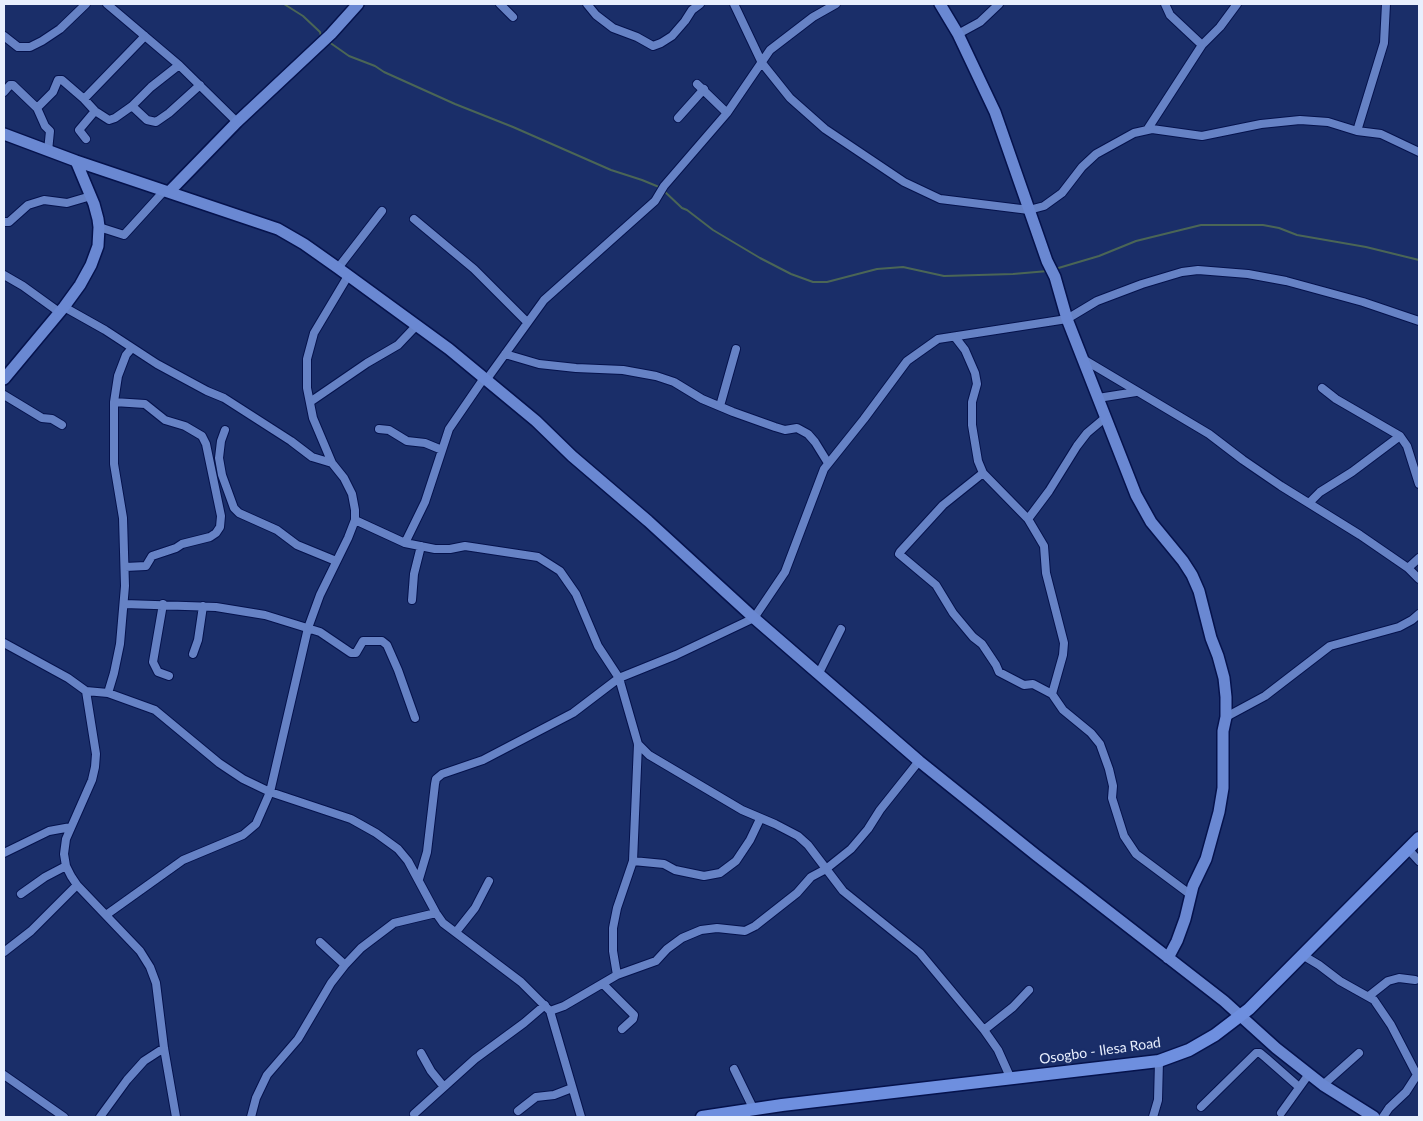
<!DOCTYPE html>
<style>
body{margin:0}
#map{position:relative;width:1423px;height:1121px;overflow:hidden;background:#1a2e69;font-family:Lato,sans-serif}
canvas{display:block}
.frame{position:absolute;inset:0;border:5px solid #e8effe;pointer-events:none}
</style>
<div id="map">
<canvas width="1423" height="1121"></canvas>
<div class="frame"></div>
</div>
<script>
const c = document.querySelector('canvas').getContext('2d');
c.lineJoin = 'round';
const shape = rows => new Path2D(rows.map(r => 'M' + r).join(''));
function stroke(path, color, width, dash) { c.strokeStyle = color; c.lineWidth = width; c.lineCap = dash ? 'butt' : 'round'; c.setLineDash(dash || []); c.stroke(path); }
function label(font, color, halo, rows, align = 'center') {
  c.font = font + ' Lato,sans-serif'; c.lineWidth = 4; c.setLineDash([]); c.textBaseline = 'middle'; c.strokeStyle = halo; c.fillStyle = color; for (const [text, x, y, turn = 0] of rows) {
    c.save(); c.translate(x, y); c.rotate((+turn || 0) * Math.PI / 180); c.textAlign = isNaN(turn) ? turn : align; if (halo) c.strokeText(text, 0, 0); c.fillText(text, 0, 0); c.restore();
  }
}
const stream = shape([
 [284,4,303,16,320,32,321,36],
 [329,42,349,56,375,66,384,72,455,104,513,127,611,170,642,180,659,187],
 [663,190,682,208,687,210,713,230,760,258,791,274,813,282,827,282,877,269,903,267,944,276,1013,274,1048,271],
 [1055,269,1099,256,1136,241,1201,225,1263,225,1279,228,1297,235,1366,247,1419,260]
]);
const street = shape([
 [107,4,179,65,237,122],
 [500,4,513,17],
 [587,4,596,15,613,28,637,37,653,46,661,43,672,36,685,21,692,10,700,4],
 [734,4,762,63,790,98,825,129,904,182,940,199,1029,210,1044,206,1062,193,1082,167,1096,154,1134,133,1152,129,1202,136,1261,124,1300,120,1328,122,1357,131,1381,134,1419,152],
 [1165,4,1170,15,1202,45],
 [958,34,980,22,999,4],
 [4,36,18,47,30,47,42,41,60,29,86,4],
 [697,84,727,113],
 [4,92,10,85,13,85,37,108,45,126,50,131,48,151],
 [84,99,95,111,109,120,115,118,132,106,151,87,179,65],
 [132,106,147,120,156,122,169,113,200,85],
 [37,108,53,92,58,80,62,80,84,99,145,36],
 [678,118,704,89],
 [1147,130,1202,45,1220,27,1237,4],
 [1357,131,1384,43,1386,4],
 [86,139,79,130,95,111],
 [414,219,474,269,527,322],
 [4,222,9,222,28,205,44,200,67,203,91,196],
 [99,227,124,235,164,191],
 [338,268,382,211],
 [4,275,23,286,59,312],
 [64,307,105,330,157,364,207,391,224,398,291,441,312,457,332,463],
 [955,337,965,350,975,373,977,384,972,402,972,425,978,461,983,473,1028,519,1044,546,1046,573,1064,643,1063,655,1052,694],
 [505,354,539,364,576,368,623,370,656,376,674,382,702,399,733,412,775,427,785,430,797,428,808,434,815,442,828,463],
 [1083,359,1209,434,1243,460,1281,486,1360,535,1408,568,1419,579],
 [487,379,544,300,655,201,664,186,727,113,770,50,813,17,836,4],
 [1322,388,1336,399,1400,436,1407,446,1419,484],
 [4,395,42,418,52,419,62,425],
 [1098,398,1136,392],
 [114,402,145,404,165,420,185,426,202,436,206,444,221,516,220,527,216,533,210,537,182,544,176,548,152,556,146,566,125,567],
 [310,402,367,363,398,345,417,325],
 [720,406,736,349],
 [379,429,389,430,407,441,425,443,442,450],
 [225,430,221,441,219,458,222,475,234,508,239,513,277,530,297,545,336,561],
 [983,473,943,505,900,552,899,554,936,585,953,613,973,637,982,644,996,665,999,672,1024,685,1033,684,1052,694,1063,710,1091,733,1100,744,1109,769,1113,786,1112,798,1124,836,1136,854,1191,895],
 [1309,503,1320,492,1352,472,1400,436],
 [1028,519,1049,491,1077,446,1087,433,1106,417],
 [355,520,405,543,435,549,450,549,465,546,538,557,560,571,576,594,598,646,619,678,638,744,633,861,617,908,613,928,613,951,617,975],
 [405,543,425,502,449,429,484,378],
 [1408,568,1419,558],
 [412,600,414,574,421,546],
 [124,604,216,607,265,615,320,632,351,653,356,653,363,641,382,641,387,645,398,670,415,718],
 [163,604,153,662,158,672,169,676],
 [4,643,68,678,86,691,108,693,155,710,219,763,243,779,270,792,351,819,376,833,398,849,408,861,436,913,443,923,521,982,550,1011,581,1117],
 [193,654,198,640,203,606],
 [819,673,841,629],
 [86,691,96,754,95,767,92,780,66,839,64,854,66,866,71,876,77,885,140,951,150,967,156,983,164,1048,176,1117],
 [108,693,114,673,120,644,125,586,123,518,114,464,114,402,118,376,126,355,132,348],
 [1226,717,1265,696,1330,646,1399,627,1412,620,1419,614],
 [638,744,649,755,742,810,775,824,798,836,808,845,843,891,920,953,984,1030,998,1050,1011,1079],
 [1408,849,1419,861],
 [4,853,49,831,71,827],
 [633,861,664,864,675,870,704,876,720,873,736,861,750,840,760,819],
 [419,879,427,852,435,784,436,779,442,774,483,760,573,713,619,678,676,655,754,618,785,572,824,469,864,419,907,361,938,339,1067,319,1097,301,1142,284,1182,272,1198,270,1248,274,1286,281,1363,302,1419,321],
 [21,894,45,877,66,866],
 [106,915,183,860,243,835,256,824,270,792,308,628,320,595,348,538,355,520,355,510,352,494,344,478,332,463,313,418,307,388,307,359,314,333,348,276],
 [456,932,475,908,489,881],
 [320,942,345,965],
 [4,952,31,931,77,885],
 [1304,956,1319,965,1340,981,1374,1000,1391,1025,1417,1075],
 [603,984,634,1015,633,1019,622,1029],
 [1369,996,1388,981,1399,978,1415,980],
 [550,1011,564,1006,617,975,656,961,667,949,682,938,701,930,717,928,745,931,755,926,797,893,811,877,826,869,851,849,868,829,880,810,919,761],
 [984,1030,1013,1007,1029,990],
 [421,1053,431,1071,444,1087],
 [734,1069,754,1110],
 [4,1075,64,1117],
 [1323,1085,1359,1053],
 [1201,1107,1256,1053,1260,1053,1266,1058,1299,1087],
 [518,1111,536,1097,554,1095,572,1088],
 [1281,1113,1309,1074],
 [414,1114,475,1059,524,1023,545,1005],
 [100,1117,127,1080,144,1061,164,1048],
 [251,1117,256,1098,267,1075,298,1039,331,983,345,965,361,948,394,923,436,913],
 [1153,1117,1158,1100,1159,1061],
 [1383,1117,1389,1108,1406,1092,1417,1075,1419,1073]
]);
const secondary = shape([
 [940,4,958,34,995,112,1047,261,1055,277,1067,319,1136,495,1151,522,1183,561,1192,575,1199,591,1211,638,1218,656,1224,678,1226,697,1226,717,1223,731,1223,788,1219,812,1206,859,1193,886,1185,919,1177,941,1168,958],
 [4,134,76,161,278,229,304,244,338,268,449,349,536,421,572,456,648,521,754,618,919,761,1036,855,1224,1001,1276,1048,1323,1085,1374,1117],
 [169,192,237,122,331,34,358,4],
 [4,379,64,307,80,285,91,265,98,246,99,227,98,219,94,204,76,161]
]);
const primary = shape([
 [702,1117,782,1105,1159,1061,1189,1050,1215,1035,1249,1009,1419,838]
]);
const streetNames = [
 ["Osogbo - Ilesa Road",1100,1051,-8]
];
stroke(stream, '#4b6656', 2);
stroke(street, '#05124c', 10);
stroke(secondary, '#05124c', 14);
stroke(primary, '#05124c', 15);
stroke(street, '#6682c5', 8);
stroke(secondary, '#6a88d2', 11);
stroke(primary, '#6e8fdf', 12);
label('14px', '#e8effe', '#1a2e69', streetNames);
</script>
